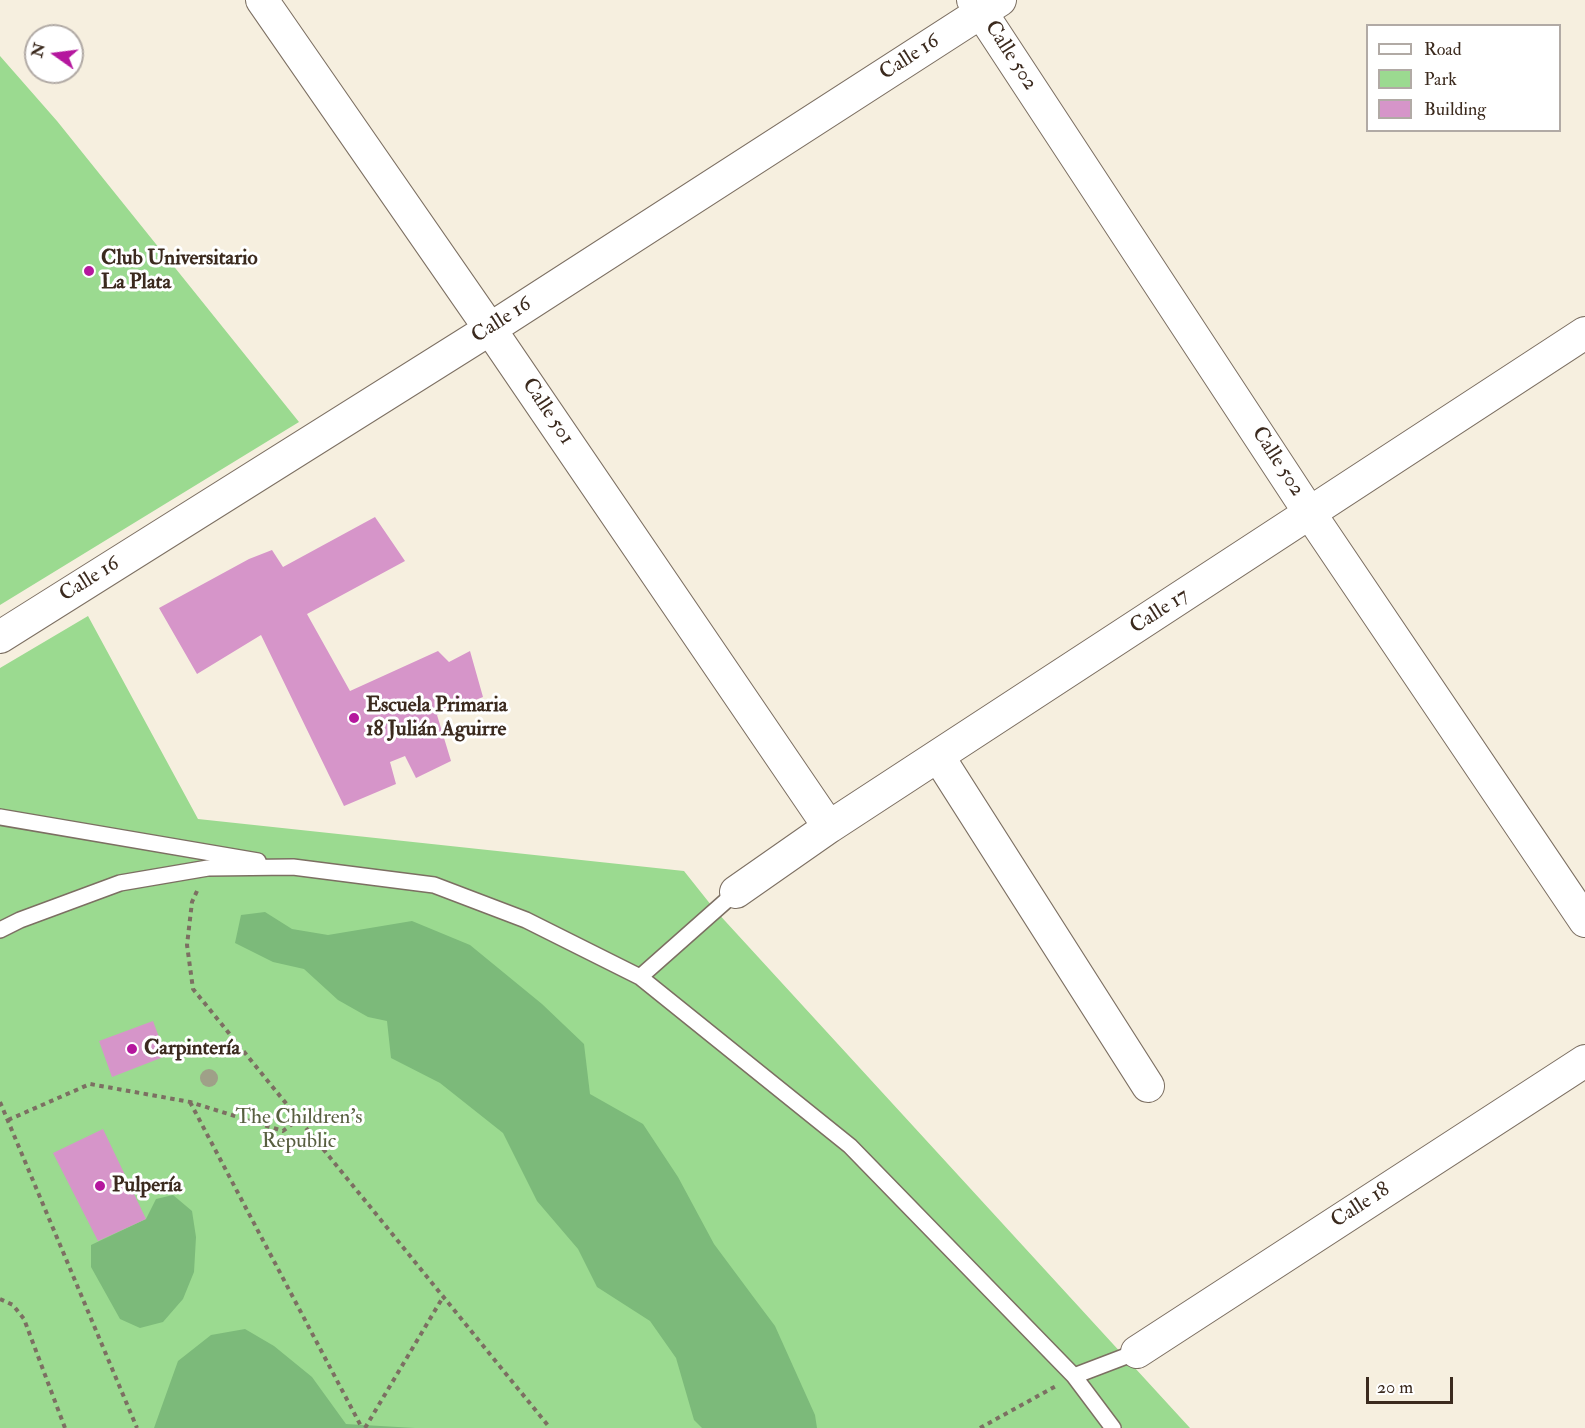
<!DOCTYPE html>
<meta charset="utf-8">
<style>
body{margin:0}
#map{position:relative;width:1585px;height:1428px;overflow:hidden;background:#f6efdf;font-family:"IM FELL Double Pica",serif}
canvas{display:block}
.legend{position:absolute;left:1366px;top:24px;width:195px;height:108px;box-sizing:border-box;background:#fff;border:2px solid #b1aaa5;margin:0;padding:8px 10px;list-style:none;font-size:18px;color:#3b2a1e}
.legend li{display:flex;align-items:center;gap:12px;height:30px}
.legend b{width:30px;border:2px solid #b1aaa5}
.north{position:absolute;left:24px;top:24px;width:60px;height:60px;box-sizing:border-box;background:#fff;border:2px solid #b1aaa5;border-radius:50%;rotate:284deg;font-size:16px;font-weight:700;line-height:24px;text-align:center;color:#3b2a1e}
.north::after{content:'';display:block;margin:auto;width:21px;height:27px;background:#b5179e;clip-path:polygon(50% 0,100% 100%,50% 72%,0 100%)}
.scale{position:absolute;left:1366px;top:1377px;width:87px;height:27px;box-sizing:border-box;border:3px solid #3b2a1e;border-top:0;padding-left:8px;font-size:18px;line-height:21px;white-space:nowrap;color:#3b2a1e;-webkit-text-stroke:4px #fff;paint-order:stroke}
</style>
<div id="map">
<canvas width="1585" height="1428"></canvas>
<ul class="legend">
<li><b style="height:8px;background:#fff"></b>Road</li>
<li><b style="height:16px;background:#9bda90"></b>Park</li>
<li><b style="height:16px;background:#d695c9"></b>Building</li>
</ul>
<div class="north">N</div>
<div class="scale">20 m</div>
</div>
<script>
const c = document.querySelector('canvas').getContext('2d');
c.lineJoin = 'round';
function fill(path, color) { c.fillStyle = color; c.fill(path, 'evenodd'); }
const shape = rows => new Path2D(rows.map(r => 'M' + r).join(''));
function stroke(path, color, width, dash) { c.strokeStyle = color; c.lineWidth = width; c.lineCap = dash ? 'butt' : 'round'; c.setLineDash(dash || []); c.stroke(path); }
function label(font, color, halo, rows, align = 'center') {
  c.font = font + ' "IM FELL Double Pica",serif'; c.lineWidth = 6; c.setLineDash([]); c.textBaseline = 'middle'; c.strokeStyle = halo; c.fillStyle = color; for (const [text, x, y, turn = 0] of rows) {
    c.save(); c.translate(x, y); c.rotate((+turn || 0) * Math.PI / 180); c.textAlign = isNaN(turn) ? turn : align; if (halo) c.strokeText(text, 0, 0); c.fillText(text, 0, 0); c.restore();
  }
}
const green = shape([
 [0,56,57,121,299,422,0,605],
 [88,616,198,819,684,871,715,910,1190,1428,0,1428,0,668]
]);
const forest = shape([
 [265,912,292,929,328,935,412,921,470,945,542,1004,584,1044,590,1094,643,1124,678,1177,714,1244,775,1326,815,1415,817,1428,702,1428,694,1420,676,1358,650,1321,597,1287,578,1249,537,1201,503,1133,440,1083,391,1058,387,1021,368,1017,338,1000,304,969,273,962,235,943,241,915],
 [173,1195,192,1211,196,1237,194,1272,183,1299,163,1322,140,1328,120,1319,91,1267,91,1245,146,1219,156,1199],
 [245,1329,274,1346,312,1377,346,1424,415,1428,154,1428,178,1361,211,1335]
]);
const building = shape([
 [375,517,405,561,307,614,350,691,438,651,449,662,470,651,483,697,437,715,451,761,416,778,405,756,390,762,396,784,344,806,261,635,197,674,159,608,249,559,272,550,283,567],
 [153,1021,166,1056,112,1077,99,1041],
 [103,1129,146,1219,98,1241,53,1153]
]);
const path = shape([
 [197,891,192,902,187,945,193,989,550,1428],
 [0,1102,137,1428],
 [190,1102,362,1428],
 [8,1120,90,1084,190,1102,283,1131,299,1119],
 [0,1299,13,1305,24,1319,65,1428],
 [365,1428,443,1297],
 [980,1428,1056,1386]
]);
const lane = shape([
 [0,817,258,861],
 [0,930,20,920,120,883,208,868,293,867,434,885,526,920,640,977,850,1146,1074,1376,1113,1428],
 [640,977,736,892],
 [1074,1376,1137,1352]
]);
const street = shape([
 [262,0,490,329,829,827],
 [973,0,1311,515,1585,921],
 [0,637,490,329,1000,0],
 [938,756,1148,1086],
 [736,892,829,827,1585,333],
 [1137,1352,1585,1061]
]);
const trees = [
 [209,1078]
];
const markers = [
 [89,271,6,"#b5179e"],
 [354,718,6,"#b5179e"],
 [132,1049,6,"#b5179e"],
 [100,1186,6,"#b5179e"]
];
const streetNames = [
 ["Calle 502",1010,56,57],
 ["Calle 16",910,58,-33],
 ["Calle 16",502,321,-33],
 ["Calle 501",547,412,56],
 ["Calle 502",1277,462,57],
 ["Calle 16",90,580,-32],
 ["Calle 17",1160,612,-33],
 ["Calle 18",1361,1206,-33]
];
const poiNames = [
 ["Club Universitario",101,259],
 ["La Plata",101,283],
 ["Escuela Primaria",366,706],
 ["18 Julián Aguirre",366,730],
 ["Carpintería",144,1049],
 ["Pulpería",112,1186]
];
const parkNames = [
 ["The Children's",299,1118],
 ["Republic",299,1142]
];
fill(green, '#9bda90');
fill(forest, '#7cba7a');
fill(building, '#d695c9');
stroke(lane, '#7c6f62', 18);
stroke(street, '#7c6f62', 34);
stroke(path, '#7c6f62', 4, [4.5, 4.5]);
stroke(lane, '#fff', 15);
stroke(street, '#fff', 32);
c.fillStyle = '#9fa088';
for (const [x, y] of trees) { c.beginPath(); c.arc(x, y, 9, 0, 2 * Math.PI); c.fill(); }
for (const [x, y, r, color] of markers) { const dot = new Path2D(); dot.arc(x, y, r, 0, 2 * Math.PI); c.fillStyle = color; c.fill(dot); stroke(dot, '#fff', 2); }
label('21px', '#3b2a1e', '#fff', streetNames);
label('bold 21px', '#3b2a1e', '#fff', poiNames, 'left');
label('21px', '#585f40', '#fff', parkNames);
</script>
